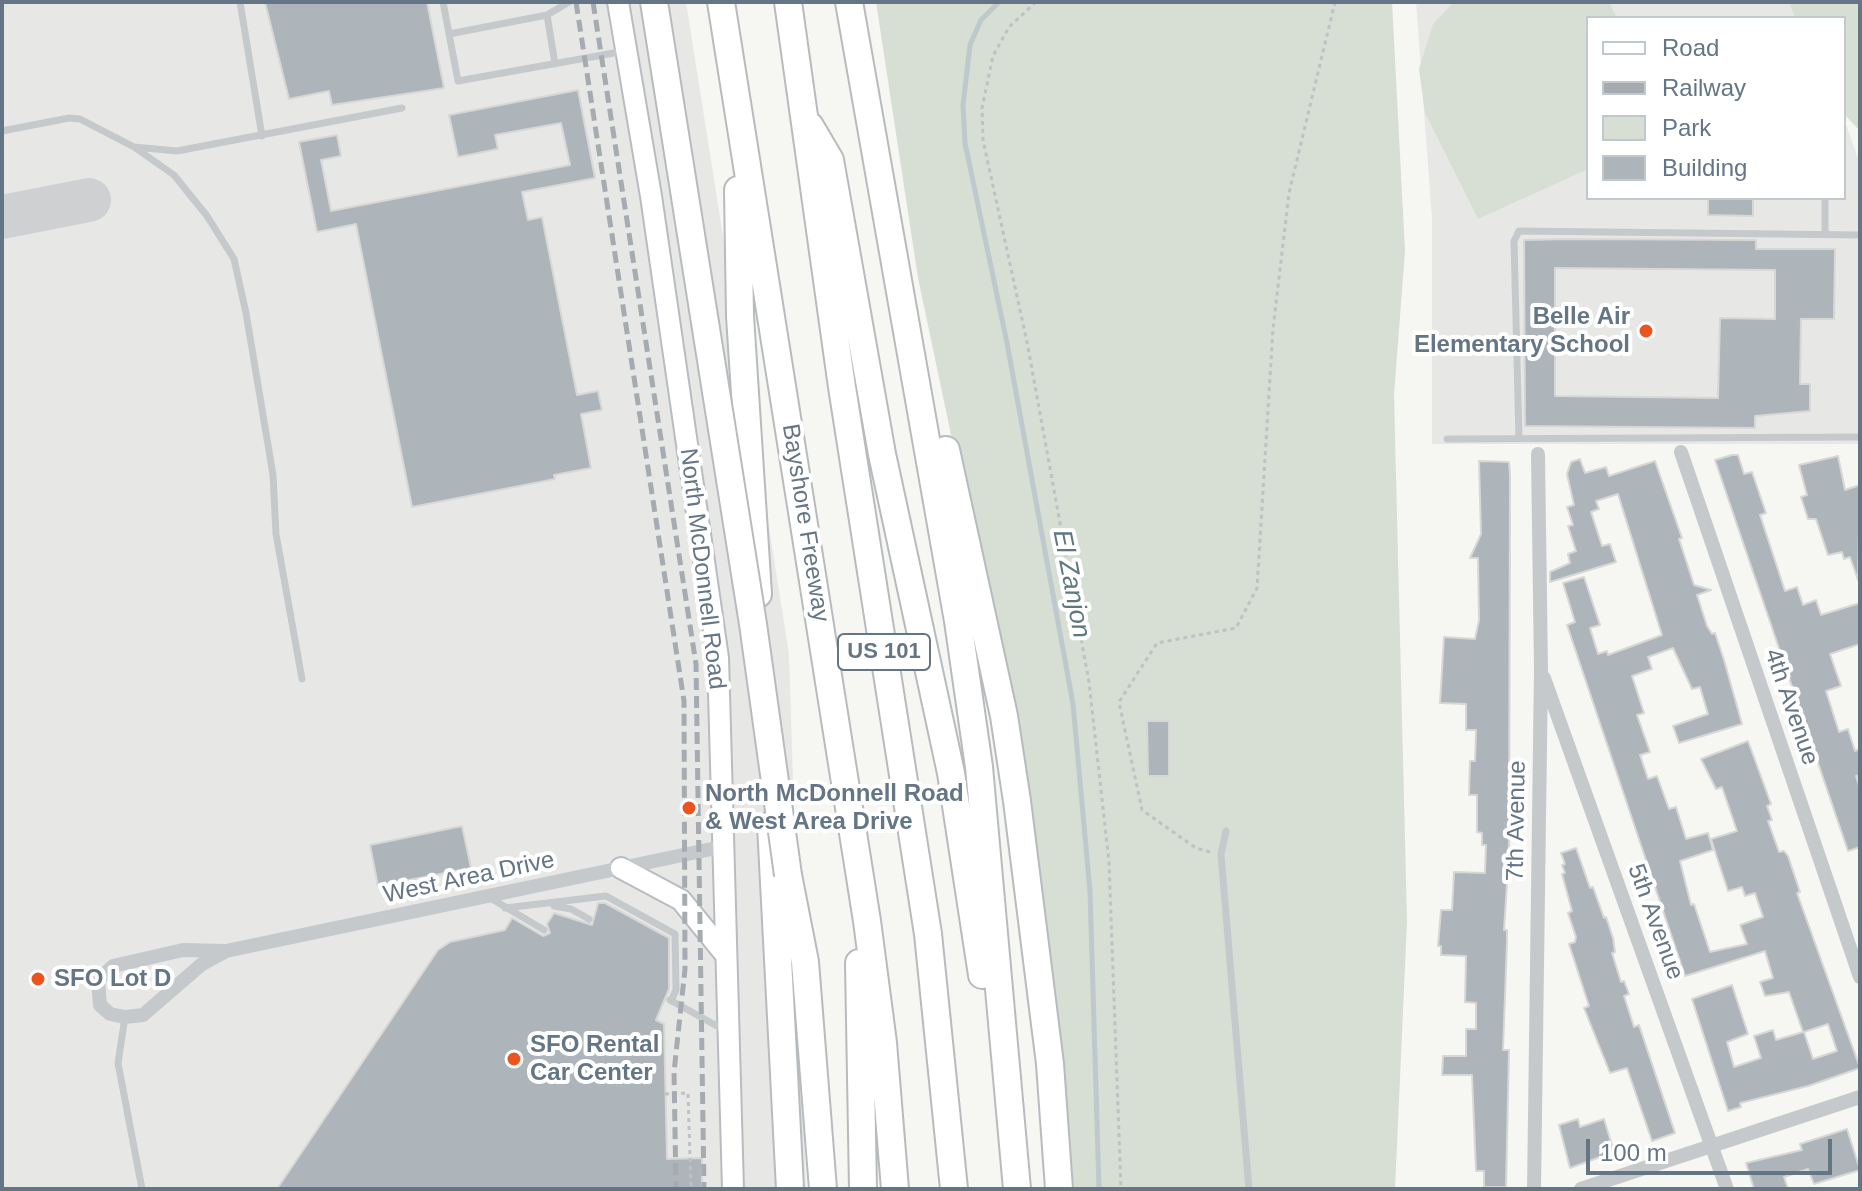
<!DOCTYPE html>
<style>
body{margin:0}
#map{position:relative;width:1862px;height:1191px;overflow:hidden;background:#f6f6f2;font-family:Helvetica,sans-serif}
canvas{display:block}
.frame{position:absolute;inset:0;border:4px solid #647585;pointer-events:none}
.legend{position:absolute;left:1586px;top:16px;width:260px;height:184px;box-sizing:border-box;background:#fff;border:2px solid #c1c8ce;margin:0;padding:10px 14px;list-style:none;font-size:24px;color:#647585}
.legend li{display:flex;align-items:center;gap:16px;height:40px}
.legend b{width:40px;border:2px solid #c1c8ce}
.scale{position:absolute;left:1586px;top:1139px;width:246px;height:36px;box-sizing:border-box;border:4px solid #647585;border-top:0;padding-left:10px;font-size:24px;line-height:28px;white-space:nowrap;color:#647585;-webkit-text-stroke:6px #fff;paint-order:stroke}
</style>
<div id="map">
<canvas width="1862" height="1191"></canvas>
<div class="frame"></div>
<ul class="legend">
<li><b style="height:10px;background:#fff"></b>Road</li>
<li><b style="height:10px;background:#a5abb1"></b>Railway</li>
<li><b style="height:22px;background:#d7ded3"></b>Park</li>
<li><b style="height:22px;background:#adb4ba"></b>Building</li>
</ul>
<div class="scale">100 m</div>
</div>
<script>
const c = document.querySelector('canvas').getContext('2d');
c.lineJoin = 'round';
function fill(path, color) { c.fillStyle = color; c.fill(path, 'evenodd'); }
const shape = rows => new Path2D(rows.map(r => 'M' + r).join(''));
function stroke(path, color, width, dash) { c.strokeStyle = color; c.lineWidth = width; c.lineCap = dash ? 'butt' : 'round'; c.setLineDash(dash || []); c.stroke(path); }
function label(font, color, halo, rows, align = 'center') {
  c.font = font + ' Helvetica,sans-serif'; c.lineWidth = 8; c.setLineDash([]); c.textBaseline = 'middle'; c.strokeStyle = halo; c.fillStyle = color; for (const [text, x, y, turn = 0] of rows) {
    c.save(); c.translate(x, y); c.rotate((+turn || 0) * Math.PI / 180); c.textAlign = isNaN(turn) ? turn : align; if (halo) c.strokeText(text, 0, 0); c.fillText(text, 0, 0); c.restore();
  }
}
const built = shape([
 [2,2,686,2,789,654,806,1189,2,1189],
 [1416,2,1802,2,1808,18,1588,18,1588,198,1844,198,1844,119,1860,164,1860,444,1432,444,1432,219]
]);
const green = shape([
 [876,2,1392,2,1405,251,1394,395,1407,921,1395,1189,1050,1189,1008,705,918,278],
 [1454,2,1609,2,1617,18,1588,18,1588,169,1478,219,1425,113,1419,69,1433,24],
 [1789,2,1860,2,1860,131,1844,114,1844,18,1795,18]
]);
const stream = shape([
 [999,2,981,20,970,45,963,105,965,143,1007,343,1073,704,1090,891,1099,1189]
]);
const taxiway = shape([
 [2,217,89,200]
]);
const building = shape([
 [265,2,427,2,444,88,332,105,329,91,289,99,265,2],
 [578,90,595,178,522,192,528,220,542,217,577,395,598,391,602,410,581,414,591,468,554,475,555,479,412,507,356,224,317,232,299,142,337,135,341,156,321,160,331,211,570,165,561,123,495,135,498,149,458,157,449,115,578,90],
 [1708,198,1753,198,1753,216,1708,215,1708,198],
 [1572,239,1756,240,1756,249,1835,249,1834,319,1801,319,1800,384,1810,384,1810,411,1755,416,1755,428,1525,426,1524,240,1572,239],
 [1555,268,1775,270,1775,319,1720,318,1718,398,1555,396,1555,268],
 [1732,455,1738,455,1744,474,1752,472,1766,513,1760,515,1785,591,1797,587,1803,605,1816,600,1821,615,1860,603,1860,644,1830,654,1841,686,1826,691,1839,732,1848,729,1855,751,1860,749,1860,775,1856,776,1860,789,1860,847,1848,851,1715,460,1732,455],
 [1838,456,1845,490,1860,485,1858,580,1850,557,1844,559,1842,552,1828,555,1816,519,1808,519,1801,497,1807,495,1799,465,1838,456],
 [1580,459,1585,473,1606,467,1609,476,1655,461,1682,538,1679,539,1694,585,1711,590,1697,595,1707,626,1712,634,1715,633,1724,660,1742,724,1679,743,1673,726,1708,714,1700,687,1692,689,1673,648,1648,657,1652,669,1632,676,1644,713,1637,715,1650,752,1640,755,1648,779,1657,776,1669,809,1676,807,1686,839,1708,833,1713,850,1680,861,1691,905,1694,904,1710,952,1747,944,1740,925,1763,917,1755,893,1745,896,1742,887,1728,891,1711,839,1737,831,1722,787,1716,789,1701,759,1748,741,1771,804,1767,806,1772,820,1768,821,1779,852,1784,851,1788,856,1800,892,1797,893,1860,1068,1808,1086,1740,1103,1741,1107,1728,1111,1692,999,1732,985,1748,1034,1727,1042,1734,1067,1761,1058,1754,1036,1773,1030,1776,1040,1803,1032,1789,992,1765,996,1760,982,1773,978,1765,951,1685,976,1567,625,1575,622,1563,583,1584,577,1600,625,1590,628,1598,654,1607,651,1608,655,1662,635,1618,494,1596,501,1599,509,1591,512,1602,546,1610,544,1616,562,1550,582,1550,572,1570,563,1568,554,1576,551,1568,526,1573,525,1567,507,1574,505,1567,474,1571,462,1580,459],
 [1828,1024,1837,1051,1813,1059,1804,1032,1828,1024],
 [1479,461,1509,462,1510,475,1509,853,1504,930,1507,930,1507,941,1503,1050,1509,1050,1506,1187,1484,1187,1484,1171,1476,1171,1472,1075,1442,1075,1443,1056,1466,1056,1466,1029,1476,1029,1476,1003,1465,1002,1466,956,1441,955,1441,946,1438,946,1441,910,1452,910,1454,872,1485,873,1486,845,1482,845,1482,833,1477,832,1477,795,1469,795,1470,761,1475,761,1476,730,1466,730,1466,704,1440,703,1444,637,1475,639,1479,620,1478,558,1470,558,1481,534,1479,461],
 [1147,721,1169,721,1169,776,1148,776,1147,721],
 [462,826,471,868,378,886,370,845,462,826],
 [1576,848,1590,888,1593,887,1604,918,1606,917,1613,938,1615,952,1612,953,1621,982,1624,981,1629,994,1624,996,1634,1027,1639,1025,1675,1133,1652,1141,1627,1068,1610,1073,1584,1008,1589,1006,1569,944,1575,942,1576,937,1568,913,1572,911,1562,874,1565,873,1562,865,1565,864,1561,853,1576,848],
 [598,903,605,903,669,938,669,989,656,1020,664,1024,667,1159,702,1158,702,1189,277,1189,438,950,450,942,505,930,512,918,543,936,550,933,547,924,554,913,592,925,598,903],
 [1578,1119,1580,1127,1604,1119,1614,1152,1570,1168,1559,1125,1578,1119],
 [1847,1129,1860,1170,1814,1184,1808,1169,1784,1177,1788,1189,1754,1189,1746,1163,1802,1150,1800,1144,1847,1129]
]);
const path = shape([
 [1036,2,1009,27,993,56,982,108,983,140,1027,342,1089,682,1109,862,1121,1189],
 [1210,852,1196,848,1142,810,1119,702,1157,643,1236,628,1257,588,1273,329,1289,193,1335,2],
 [665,1094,688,1093,691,1189]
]);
const lane = shape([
 [240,2,262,136],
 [443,2,458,81,625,51],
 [547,15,569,2],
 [449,34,547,15,555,64],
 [2,131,69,118,80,119,134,147,177,151,402,108],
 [134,147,174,175,207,216,234,259,246,313,273,475,276,534,302,679],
 [1825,234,1825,198],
 [1519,438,1514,241,1519,231,1860,235],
 [1447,439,1860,437],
 [1226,831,1221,854,1249,1189],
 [487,896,544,930],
 [554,906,571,909,589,919],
 [505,908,606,896,675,934,676,990,671,1001],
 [670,1000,726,1031],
 [125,1017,118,1063,142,1189]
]);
const street = shape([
 [1681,452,1860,977],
 [1544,678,1727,1189],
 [226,951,183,950,113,966,98,980,100,1005,110,1014,125,1017,143,1015,202,964,226,951,721,847],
 [1534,1189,1541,670,1538,454],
 [1581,1189,1860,1097]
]);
const secondary = shape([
 [618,2,651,196,718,658,733,1189],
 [621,868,681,900,725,954]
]);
const highway = shape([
 [721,2,867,921,883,1043,895,1189],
 [788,2,842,387,928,934,954,1189],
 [849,2,958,621,979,767,1017,1189],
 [810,126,830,160,882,454,951,773,982,975],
 [738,190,740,316,758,594],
 [946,450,1004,716,1017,801,1050,1064,1059,1189],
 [771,825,790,1189],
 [788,875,805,962,823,1189],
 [859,963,863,1189]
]);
const rail = shape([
 [576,2,684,701,685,969,674,1072,676,1189],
 [593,2,696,664,704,1189]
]);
const highwayBridge = shape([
 [654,2,753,624,788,875]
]);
const markers = [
 [1646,331,8,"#eb541e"],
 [689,808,8,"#eb541e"],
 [38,979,8,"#eb541e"],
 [514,1059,8,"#eb541e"]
];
const shields = [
 [884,652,92]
];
const shieldNames = [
 ["US 101",884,652]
];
const poiNames = [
 ["Belle Air",1630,317,"right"],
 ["Elementary School",1630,345,"right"],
 ["North McDonnell Road",705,794],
 ["& West Area Drive",705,822],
 ["SFO Lot D",54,979],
 ["SFO Rental",530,1045],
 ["Car Center",530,1073]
];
const streetNames = [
 ["Bayshore Freeway",805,523,81],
 ["North McDonnell Road",702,569,83],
 ["4th Avenue",1791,707,71],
 ["7th Avenue",1517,821,-89],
 ["West Area Drive",469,878,-12],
 ["5th Avenue",1655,922,70]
];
const waterNames = [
 ["El Zanjon",1071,584,79]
];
fill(built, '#e7e8e6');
fill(green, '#d7ded3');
stroke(stream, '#bec9ce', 5);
stroke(taxiway, '#ced0d2', 44);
fill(building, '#adb4ba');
stroke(building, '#d7d7d5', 2);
stroke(secondary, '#b8bcc1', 24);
stroke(highway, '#b8bbbe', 30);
stroke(path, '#bfc1c3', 3, [4, 4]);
stroke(lane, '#c6c9cc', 7);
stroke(street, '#c6c9cc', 14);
stroke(secondary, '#fff', 20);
stroke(highway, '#fff', 26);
stroke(rail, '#a5abb1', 5, [12, 6]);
stroke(highwayBridge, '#b8bbbe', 30, []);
stroke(highwayBridge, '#fff', 26);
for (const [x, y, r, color] of markers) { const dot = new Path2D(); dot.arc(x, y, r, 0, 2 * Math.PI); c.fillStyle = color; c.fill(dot); stroke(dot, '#fff', 3); }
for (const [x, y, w] of shields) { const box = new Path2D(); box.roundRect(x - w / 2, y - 18, w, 36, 6); c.fillStyle = '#fff'; c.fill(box); stroke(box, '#647585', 2); }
label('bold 22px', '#647585', null, shieldNames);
label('bold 24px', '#647585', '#fff', poiNames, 'left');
label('24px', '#647585', '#fff', streetNames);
label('italic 26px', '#5f7782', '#fff', waterNames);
</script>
